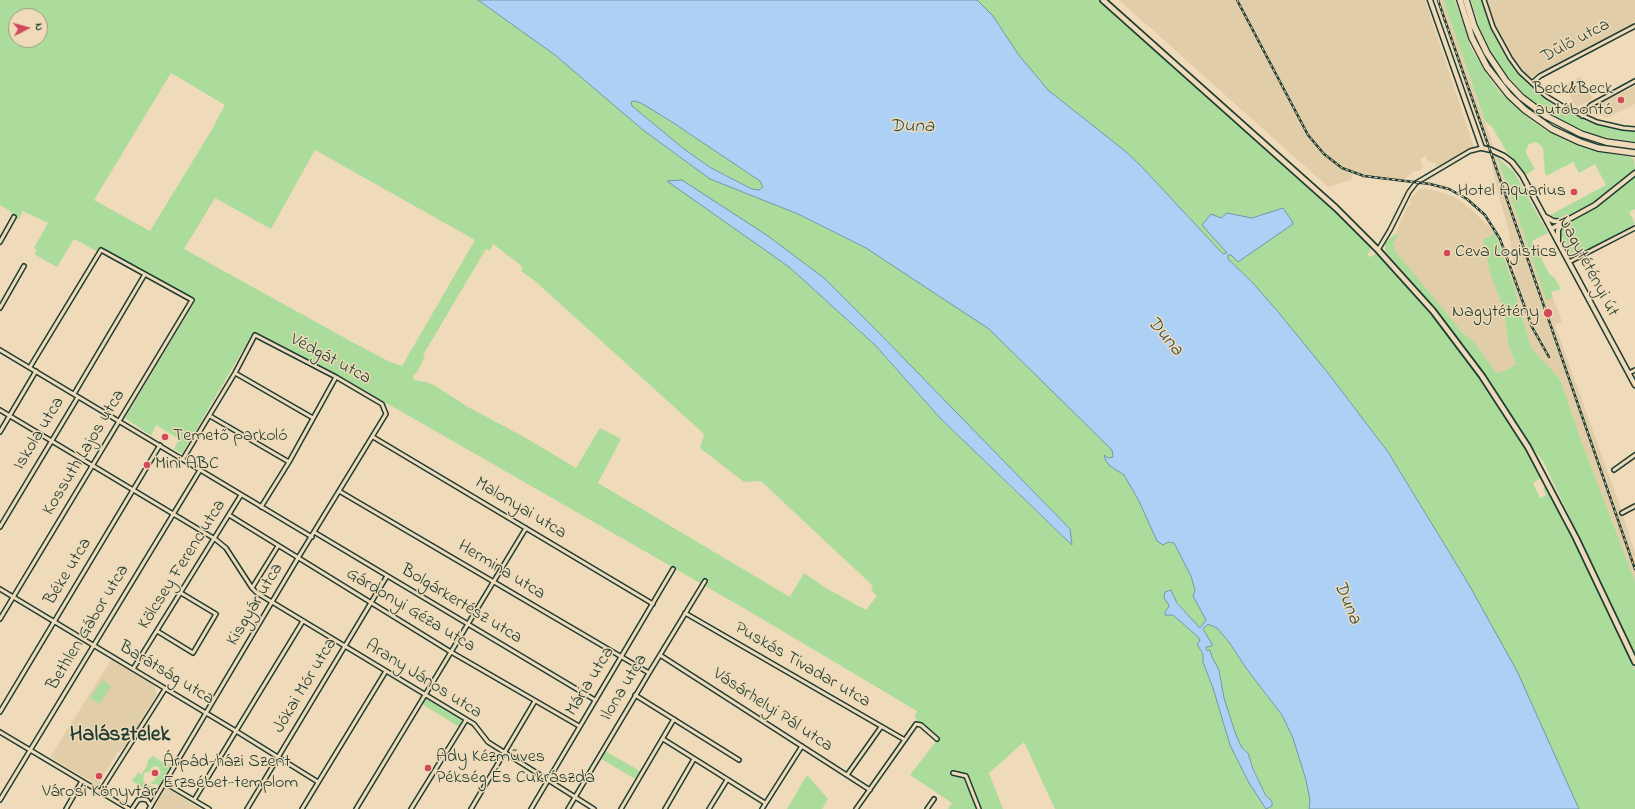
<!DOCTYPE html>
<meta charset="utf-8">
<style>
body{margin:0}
#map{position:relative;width:1635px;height:809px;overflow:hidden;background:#efdbb9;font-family:"Indie Flower",sans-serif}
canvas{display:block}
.north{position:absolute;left:8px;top:8px;width:40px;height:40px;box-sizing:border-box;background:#efdbb9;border:1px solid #9c9c84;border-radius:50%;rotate:84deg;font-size:11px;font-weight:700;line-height:16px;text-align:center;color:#1f3d34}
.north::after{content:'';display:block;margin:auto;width:14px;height:18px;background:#d1495b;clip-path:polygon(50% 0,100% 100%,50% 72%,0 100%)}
</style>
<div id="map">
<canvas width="1635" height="809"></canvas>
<div class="north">N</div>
</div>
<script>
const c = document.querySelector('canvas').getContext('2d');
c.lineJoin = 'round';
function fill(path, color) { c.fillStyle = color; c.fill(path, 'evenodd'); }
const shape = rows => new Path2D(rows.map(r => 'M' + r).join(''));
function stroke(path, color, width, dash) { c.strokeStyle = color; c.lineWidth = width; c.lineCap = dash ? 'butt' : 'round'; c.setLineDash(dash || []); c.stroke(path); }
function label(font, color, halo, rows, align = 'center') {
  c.font = font + ' "Indie Flower",sans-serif'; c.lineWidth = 3; c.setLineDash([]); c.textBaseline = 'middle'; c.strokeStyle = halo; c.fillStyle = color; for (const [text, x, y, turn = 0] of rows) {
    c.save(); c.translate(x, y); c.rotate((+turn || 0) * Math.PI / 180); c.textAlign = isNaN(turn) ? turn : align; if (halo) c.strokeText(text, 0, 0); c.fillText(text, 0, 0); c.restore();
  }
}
const built = shape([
 [1119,0,1425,0,1474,147,1437,167,1435,163,1429,162,1425,156,1420,159,1423,165,1421,170,1413,172,1403,180,1372,177,1354,171,1351,180,1328,187],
 [1436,0,1443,0,1546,300,1553,298,1557,308,1562,322,1555,325,1620,506,1635,553,1635,581,1582,443,1560,379,1531,347,1512,280,1516,279,1509,232,1498,193,1490,155],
 [1486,0,1635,0,1635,23,1533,77,1530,77,1517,65,1504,44,1495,27],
 [1581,76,1593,99,1576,107,1564,85],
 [1635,86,1635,104,1607,118,1591,112,1603,102],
 [1421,188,1437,191,1455,197,1470,208,1495,233,1487,237,1503,307,1509,346,1516,364,1507,370,1497,373,1474,342,1463,333,1393,249,1394,239,1397,237,1396,233,1408,205,1410,206,1412,203,1409,202,1411,198],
 [111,660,154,686,157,694,126,746,118,752,102,778,101,777,99,780,101,781,99,786,50,757],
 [165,787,201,809,154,809]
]);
const green = shape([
 [0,0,478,0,555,55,643,130,710,179,798,214,866,248,989,329,1112,450,1113,457,1108,458,1110,466,1124,475,1139,501,1168,542,1174,543,1191,576,1195,590,1193,596,1207,620,1200,629,1173,597,1164,598,1169,605,1168,608,1165,612,1165,615,1173,615,1198,637,1200,641,1199,648,1203,654,1203,662,1213,688,1230,745,1249,783,1266,809,1269,799,1261,786,1246,750,1242,748,1236,735,1224,698,1220,675,1212,657,1210,651,1207,651,1206,649,1206,647,1212,646,1203,628,1208,623,1217,628,1229,642,1246,668,1282,715,1293,738,1306,780,1310,800,1309,809,1055,809,1024,742,989,773,1003,809,948,809,952,803,910,775,938,739,923,725,917,723,915,716,917,711,747,610,397,409,255,335,251,336,182,454,150,435,125,418,194,303,74,239,57,267,34,254,37,250,34,248,48,223,23,211,18,220,12,216,10,211,0,205],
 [16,16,40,16,40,40,16,40],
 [171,73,225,105,211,131,150,231,94,200],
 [315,150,475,240,402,366,390,362,354,343,184,249,215,198,271,229],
 [668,181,768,236,824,278,880,334,1071,544,1016,492,940,418,875,345,789,267],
 [493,244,518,263,523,268,521,271,535,281,704,434,700,448,744,482,761,481,873,586,871,590,877,596,866,610,826,588,804,573,790,597,598,483,621,439,600,428,576,468,526,438,468,407,434,385,425,382,414,380,413,376,417,372,425,357,423,355,486,249,490,251],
 [156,425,179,439,174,449,151,436],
 [977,0,1098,0,1330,206,1370,244,1371,246,1370,252,1367,254,1369,257,1376,254,1380,256,1406,282,1431,313,1476,371,1522,441,1542,477,1533,483,1540,498,1546,495,1543,488,1546,487,1577,545,1635,670,1635,809,1579,809,1468,583,1388,452,1328,373,1253,283,1223,254,1140,165,1125,151,1048,90,1018,54,993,16],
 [1443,0,1455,0,1471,48,1486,73,1500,92,1523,114,1545,130,1571,143,1591,150,1630,157,1634,159,1635,170,1597,201,1561,220,1556,220,1556,218,1550,215,1606,185,1595,164,1579,173,1573,162,1546,176,1545,172,1543,148,1538,143,1535,142,1529,144,1526,150,1526,153,1535,169,1526,175,1518,163,1508,154,1492,127,1485,121],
 [1471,0,1482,0,1492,31,1500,46,1513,66,1528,84,1540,95,1558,108,1593,124,1611,128,1635,131,1635,142,1600,136,1587,132,1554,117,1526,96,1504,72,1491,53,1480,29],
 [634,101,641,103,672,122,761,181,763,187,759,190,752,189,711,168,684,149,632,106,631,102],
 [1497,157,1514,172,1548,233,1532,241,1550,275,1554,277,1561,289,1551,292,1553,298,1546,300],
 [1635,177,1635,209,1629,212,1635,224,1573,258,1561,235,1561,228,1600,205],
 [1396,233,1397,237,1393,244,1396,252,1463,333,1474,342,1497,373,1507,370,1516,364,1509,346,1503,307,1491,276,1483,240,1495,233,1512,280,1531,347,1560,379,1582,443,1635,581,1635,655,1543,461,1530,445,1465,348,1438,313,1385,251,1385,243],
 [102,680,111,686,100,704,90,698],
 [426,697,462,719,459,727,422,704],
 [605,751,640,771,635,779,600,758],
 [153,756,167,765,172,763,159,786,157,784,151,784,152,781,154,782,156,777,161,773,159,767,154,766,151,769,150,772,144,773,143,780,146,784,157,788,154,795,132,781,139,772,141,775,148,764,147,762,149,759],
 [807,775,828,799,822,809,787,809]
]);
const water = shape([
 [478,0,977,0,993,16,1018,54,1048,90,1125,151,1140,165,1223,254,1227,253,1202,225,1211,214,1221,218,1227,213,1252,218,1283,208,1292,221,1293,224,1238,262,1231,255,1228,255,1228,259,1253,283,1279,313,1328,373,1388,452,1468,583,1517,671,1579,809,1309,809,1310,800,1306,780,1293,738,1282,715,1246,668,1229,642,1217,628,1208,624,1203,629,1212,644,1212,646,1206,647,1206,649,1207,651,1210,650,1212,657,1219,670,1224,698,1236,735,1242,748,1248,753,1253,769,1266,796,1272,801,1272,806,1266,809,1249,783,1230,745,1213,688,1203,662,1203,654,1197,644,1200,641,1198,637,1173,615,1165,615,1165,612,1168,608,1169,605,1164,598,1165,592,1171,590,1177,603,1200,628,1206,620,1193,596,1195,590,1191,576,1174,543,1168,542,1163,545,1157,541,1139,501,1124,475,1110,466,1106,461,1104,455,1108,458,1113,457,1112,450,989,329,866,248,798,214,710,179,643,130,555,55,478,0],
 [634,101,641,103,672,122,760,181,763,187,759,190,752,189,711,168,684,149,632,106,631,102,634,101],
 [682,180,768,236,824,278,880,334,1070,529,1072,545,940,418,875,345,789,267,667,181,682,180]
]);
const street = shape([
 [1484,0,1493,27,1510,58,1520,72,1546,96,1564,107,1597,122,1623,128,1635,129],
 [1532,83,1540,76,1635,26],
 [1582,116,1591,105,1635,81],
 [0,242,14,217],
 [1378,250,1390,230,1409,192,1416,183,1470,151,1482,148],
 [1569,262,1635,228],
 [0,308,24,266],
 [0,350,312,537],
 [235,373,313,418],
 [1629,373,1635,370],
 [74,394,145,274],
 [0,410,215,539,226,548,252,588,257,593,474,724,488,742,594,809],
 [210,416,289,462],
 [0,432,36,371],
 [373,437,653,604],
 [1614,470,1635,455],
 [339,491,649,673],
 [261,507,289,462,336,377],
 [1622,513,1635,506],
 [229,515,451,652,579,726],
 [0,527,78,397],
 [314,532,595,700],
 [252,588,278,546],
 [0,589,236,731,318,782],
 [685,613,905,740],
 [0,619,192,300,101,250,30,367],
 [157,631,193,653,216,614,181,593],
 [660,655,870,790],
 [133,669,241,495],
 [635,695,739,760],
 [0,712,160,445],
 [0,732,129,809],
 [663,739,765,803],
 [953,773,966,776,979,809],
 [847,775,881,727],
 [165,783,209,809],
 [100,792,165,689],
 [0,800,200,470],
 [194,800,303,621],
 [66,809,82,781],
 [132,809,138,800,142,799,147,800,151,806],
 [149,809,298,558,386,414,382,404,336,377,255,335,235,373,183,459],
 [247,809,387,576],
 [302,809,386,671],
 [356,809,526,528],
 [411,809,466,720],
 [471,809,535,701],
 [531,809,673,569],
 [568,809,649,673,705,581],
 [621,809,674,719],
 [665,809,694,759],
 [709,809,727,780],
 [762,809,802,746],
 [856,809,916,724,921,725,937,739],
 [927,809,934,799]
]);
const secondary = shape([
 [1430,0,1482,148,1491,150,1504,156,1512,162,1522,175,1635,385],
 [1546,217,1553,221,1564,222],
 [1551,229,1595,205,1635,173],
 [1558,240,1558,230,1561,225]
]);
const primary = shape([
 [1103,0,1336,208,1378,250,1433,311,1482,376,1528,447,1576,538,1635,662]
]);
const highway = shape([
 [1460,0,1472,38,1487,67,1509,95,1525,110,1552,129,1580,142,1598,148,1635,153],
 [1466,0,1474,26,1487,53,1506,81,1521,97,1546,116,1581,134,1606,142,1635,146]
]);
const rail = shape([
 [1237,0,1308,135,1324,154,1342,168,1364,176,1430,184,1449,189,1467,199,1485,215,1500,239,1532,327,1549,357],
 [1438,0,1635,569]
]);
const markers = [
 [1621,100,4,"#d1495b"],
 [1574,192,4,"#d1495b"],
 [1447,253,4,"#d1495b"],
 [1548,313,5,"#d1495b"],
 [165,437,4,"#d1495b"],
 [147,465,4,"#d1495b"],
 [428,768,4,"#d1495b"],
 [155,773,4,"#d1495b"],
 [99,776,4,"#d1495b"]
];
const streetNames = [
 ["Dűlő utca",1576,42,-28],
 ["Nagytétényi út",1587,267,62],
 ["Védgát utca",330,360,28],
 ["Iskola utca",40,434,-59],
 ["Kossuth Lajos utca",85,453,-59],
 ["Malonyai utca",520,509,31],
 ["Kölcsey Ferenc utca",183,565,-58],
 ["Hermina utca",501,571,31],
 ["Béke utca",69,572,-59],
 ["Kisgyár utca",256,605,-59],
 ["Bolgárkertész utca",461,605,31],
 ["Gárdonyi Géza utca",410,611,31],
 ["Bethlen Gábor utca",89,628,-59],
 ["Puskás Tivadar utca",802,666,30],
 ["Barátság utca",166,674,31],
 ["Arany János utca",423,680,32],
 ["Mária utca",591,682,-59],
 ["Jókai Mór utca",306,686,-59],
 ["Ilona utca",625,688,-59],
 ["Vásárhelyi Pál utca",772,711,33]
];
const poiNames = [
 ["Beck&Beck",1613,90,"right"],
 ["autóbontó",1613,111,"right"],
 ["Hotel Aquarius",1566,192,"right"],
 ["Ceva Logistics",1455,253],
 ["Nagytétény",1539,313,"right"],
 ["Temető parkoló",173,437],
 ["Mini ABC",155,465],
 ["Ady Kézműves",436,758],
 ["Pékség És Cukrászda",436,779],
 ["Árpád-házi Szent",163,763],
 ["Erzsébet-templom",163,784],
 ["Városi Könyvtár",99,793,"center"]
];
const waterNames = [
 ["Duna",912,128],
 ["Duna",1164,337,50],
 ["Duna",1346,603,67]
];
const districtNames = [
 ["Halásztelek",120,736]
];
fill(built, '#e2cda9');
fill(green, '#acdc9c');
fill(water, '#add1f5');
stroke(water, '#7496a8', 1);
stroke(street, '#1f3d34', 6);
stroke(secondary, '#1f3d34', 7);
stroke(primary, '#1f3d34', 8);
stroke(highway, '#1f3d34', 8);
stroke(street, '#efdbb9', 3);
stroke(secondary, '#efdbb9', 4);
stroke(primary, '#efdbb9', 4.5);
stroke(highway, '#efdbb9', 5.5);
stroke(rail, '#1f3d34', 2.5);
stroke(rail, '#efdbb9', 1, [3]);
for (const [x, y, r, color] of markers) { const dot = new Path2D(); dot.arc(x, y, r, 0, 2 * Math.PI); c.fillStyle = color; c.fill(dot); stroke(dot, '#efdbb9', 1.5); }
label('18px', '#1f3d34', '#efdbb9', streetNames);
label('18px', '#1f3d34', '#efdbb9', poiNames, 'left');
label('italic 19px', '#2d4c47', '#efdbb9', waterNames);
label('bold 22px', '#1f3d34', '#efdbb9', districtNames);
</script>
